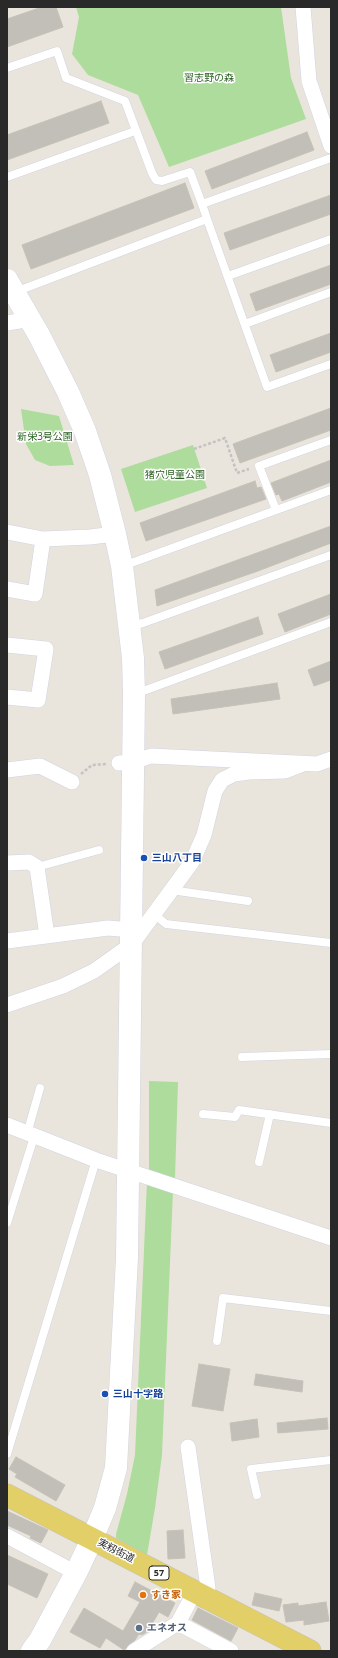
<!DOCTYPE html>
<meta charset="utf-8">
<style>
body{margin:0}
#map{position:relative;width:338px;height:1658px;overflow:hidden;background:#eae5dc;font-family:"Open Sans",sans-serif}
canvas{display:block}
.frame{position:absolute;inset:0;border:8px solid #292929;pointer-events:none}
</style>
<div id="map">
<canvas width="338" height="1658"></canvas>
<div class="frame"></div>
</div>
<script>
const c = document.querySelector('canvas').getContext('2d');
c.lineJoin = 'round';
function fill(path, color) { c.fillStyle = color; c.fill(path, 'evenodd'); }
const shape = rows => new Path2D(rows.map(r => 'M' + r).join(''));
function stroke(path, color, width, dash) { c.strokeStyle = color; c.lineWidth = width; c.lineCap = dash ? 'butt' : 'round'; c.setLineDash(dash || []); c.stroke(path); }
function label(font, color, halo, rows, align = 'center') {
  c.font = font + ' "Open Sans","Noto Sans JP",sans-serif'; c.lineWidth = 3; c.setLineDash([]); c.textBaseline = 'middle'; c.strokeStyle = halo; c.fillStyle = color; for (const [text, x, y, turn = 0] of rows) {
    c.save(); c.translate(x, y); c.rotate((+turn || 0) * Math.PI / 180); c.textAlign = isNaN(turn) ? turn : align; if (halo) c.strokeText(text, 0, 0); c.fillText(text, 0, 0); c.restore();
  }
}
const green = shape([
 [76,7,281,7,291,78,306,119,169,167,138,95,88,75,72,54,79,17],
 [21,409,59,416,74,465,50,466,35,460,26,444],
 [193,445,207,488,135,512,121,469],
 [149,1081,178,1082,175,1179,149,1172],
 [147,1181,173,1191,162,1455,155,1508,147,1555,116,1538,116,1534,127,1494,135,1455]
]);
const building = shape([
 [42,7,56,7,63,27,7,47,7,19,42,7],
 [101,101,109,123,7,160,7,135,101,101],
 [307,132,314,150,212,189,205,171,307,132],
 [185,183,194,208,31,269,22,245,185,183],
 [331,195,331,214,230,250,224,233,331,195],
 [331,265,331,284,256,311,250,294,331,265],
 [331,333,331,352,276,372,270,355,331,333],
 [331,408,331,430,240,463,233,444,331,408],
 [331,460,331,482,282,501,279,494,276,495,271,483,331,460],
 [255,481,257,488,261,487,266,499,146,541,140,523,255,481],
 [331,526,331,543,258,571,157,606,155,590,331,526],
 [331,594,331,614,285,632,278,614,331,594],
 [258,617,263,634,165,669,159,652,258,617],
 [331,661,331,680,314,686,308,670,331,661],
 [277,683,280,699,173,714,171,699,277,683],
 [199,1364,230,1369,223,1411,192,1406,199,1364],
 [256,1374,303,1381,302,1392,254,1385,256,1374],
 [327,1418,328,1429,278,1433,277,1423,327,1418],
 [257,1419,259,1437,232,1441,230,1423,257,1419],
 [16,1457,65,1485,56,1501,15,1477,17,1474,9,1469,16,1457],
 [7,1511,48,1530,41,1543,30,1538,31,1536,7,1525,7,1511],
 [183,1530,185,1558,168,1559,167,1531,183,1530],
 [7,1555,48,1574,37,1598,7,1584,7,1555],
 [135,1582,175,1603,168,1617,159,1612,148,1631,142,1635,139,1634,135,1640,124,1650,106,1638,100,1648,70,1632,84,1608,123,1631,140,1602,128,1596,135,1582],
 [255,1593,282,1599,279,1611,252,1605,255,1593],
 [326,1602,329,1621,304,1625,304,1620,286,1622,283,1605,298,1603,298,1606,326,1602],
 [198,1608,238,1628,231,1641,192,1620,198,1608]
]);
const path = shape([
 [194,449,225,438,237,473,249,469],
 [81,774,92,765,107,764]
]);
const lane = shape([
 [7,68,57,51,66,78,125,101,152,173,156,180,162,181,190,172,202,204],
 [7,177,135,131],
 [207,219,202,204,331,158],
 [228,276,331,239],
 [15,292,207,219,267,387,331,364],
 [245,324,331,292],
 [276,510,259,466,331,440],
 [123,566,331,490],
 [130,626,143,623,331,555],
 [135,694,331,622],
 [37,867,99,850],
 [171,890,248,901],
 [154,914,166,924,331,943],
 [242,1057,331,1054],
 [203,1114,235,1117,239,1110,331,1123],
 [27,1134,40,1088],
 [259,1162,270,1114],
 [7,1223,34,1137],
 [217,1341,223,1298,331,1311],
 [7,1454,96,1160],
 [257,1495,251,1469,331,1460]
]);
const street = shape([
 [303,7,309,81,331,146],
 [7,323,31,319],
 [7,532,43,539,90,537,115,534],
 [7,589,35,594,43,539],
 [7,645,46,649,38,700,7,697],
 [119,763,133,762,151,756,317,764,331,759],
 [7,770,40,766,72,782],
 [7,863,29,862,37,867,47,936],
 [7,941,108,928,120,929],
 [7,1005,63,986,94,971,132,944,192,862,204,835,215,791,222,780,234,774,249,772,285,771,303,764],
 [7,1125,96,1160,331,1238],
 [188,1447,208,1588,205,1597],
 [7,1536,76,1573],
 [178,1623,231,1651],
 [134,1651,178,1623,195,1591]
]);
const secondary = shape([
 [7,280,39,335,68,392,85,431,100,475,115,534,122,566,133,658,134,694,127,1258,116,1468,105,1508,92,1539,76,1573,40,1640,32,1651]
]);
const primary = shape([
 [7,1495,310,1651]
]);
const markers = [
 [144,858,4,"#1a4fb4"],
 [105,1394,4,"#1a4fb4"],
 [143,1595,4,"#e8710a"],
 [139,1628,4,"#5c6f8a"]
];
const shields = [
 [159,1573,20]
];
const shieldNames = [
 ["57",159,1573]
];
const parkNames = [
 ["習志野の森",209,78],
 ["新栄3号公園",45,437],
 ["猪穴児童公園",175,475]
];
const transitNames = [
 ["三山八丁目",152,858],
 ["三山十字路",113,1394]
];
const streetNames = [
 ["実籾街道",116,1551,27]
];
const foodNames = [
 ["すき家",151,1595]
];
const serviceNames = [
 ["エネオス",147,1628]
];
fill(green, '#aedc9d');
fill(building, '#c2bfb8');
stroke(building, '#c5c1b6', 1);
stroke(lane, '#d1d3e0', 9);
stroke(street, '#d1d3e0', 16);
stroke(secondary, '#d1d3e0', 23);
stroke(primary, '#c3c3c3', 23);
stroke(path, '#c3c3c3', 2.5, [3, 2]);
stroke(lane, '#fff', 8);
stroke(street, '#fff', 15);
stroke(secondary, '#fff', 22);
stroke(primary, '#e3cf67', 22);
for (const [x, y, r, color] of markers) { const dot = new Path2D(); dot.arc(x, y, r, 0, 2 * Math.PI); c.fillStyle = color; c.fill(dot); stroke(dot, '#fff', 1.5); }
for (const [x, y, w] of shields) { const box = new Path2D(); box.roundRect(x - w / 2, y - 7, w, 14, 3); c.fillStyle = '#fff'; c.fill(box); stroke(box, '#292929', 1); }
label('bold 9px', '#292929', null, shieldNames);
label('10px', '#295f20', '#fff', parkNames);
label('bold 10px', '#164399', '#fff', transitNames, 'left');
label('10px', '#292929', '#fff', streetNames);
label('bold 10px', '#c56008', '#fff', foodNames, 'left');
label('bold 10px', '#4e5e75', '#fff', serviceNames, 'left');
</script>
